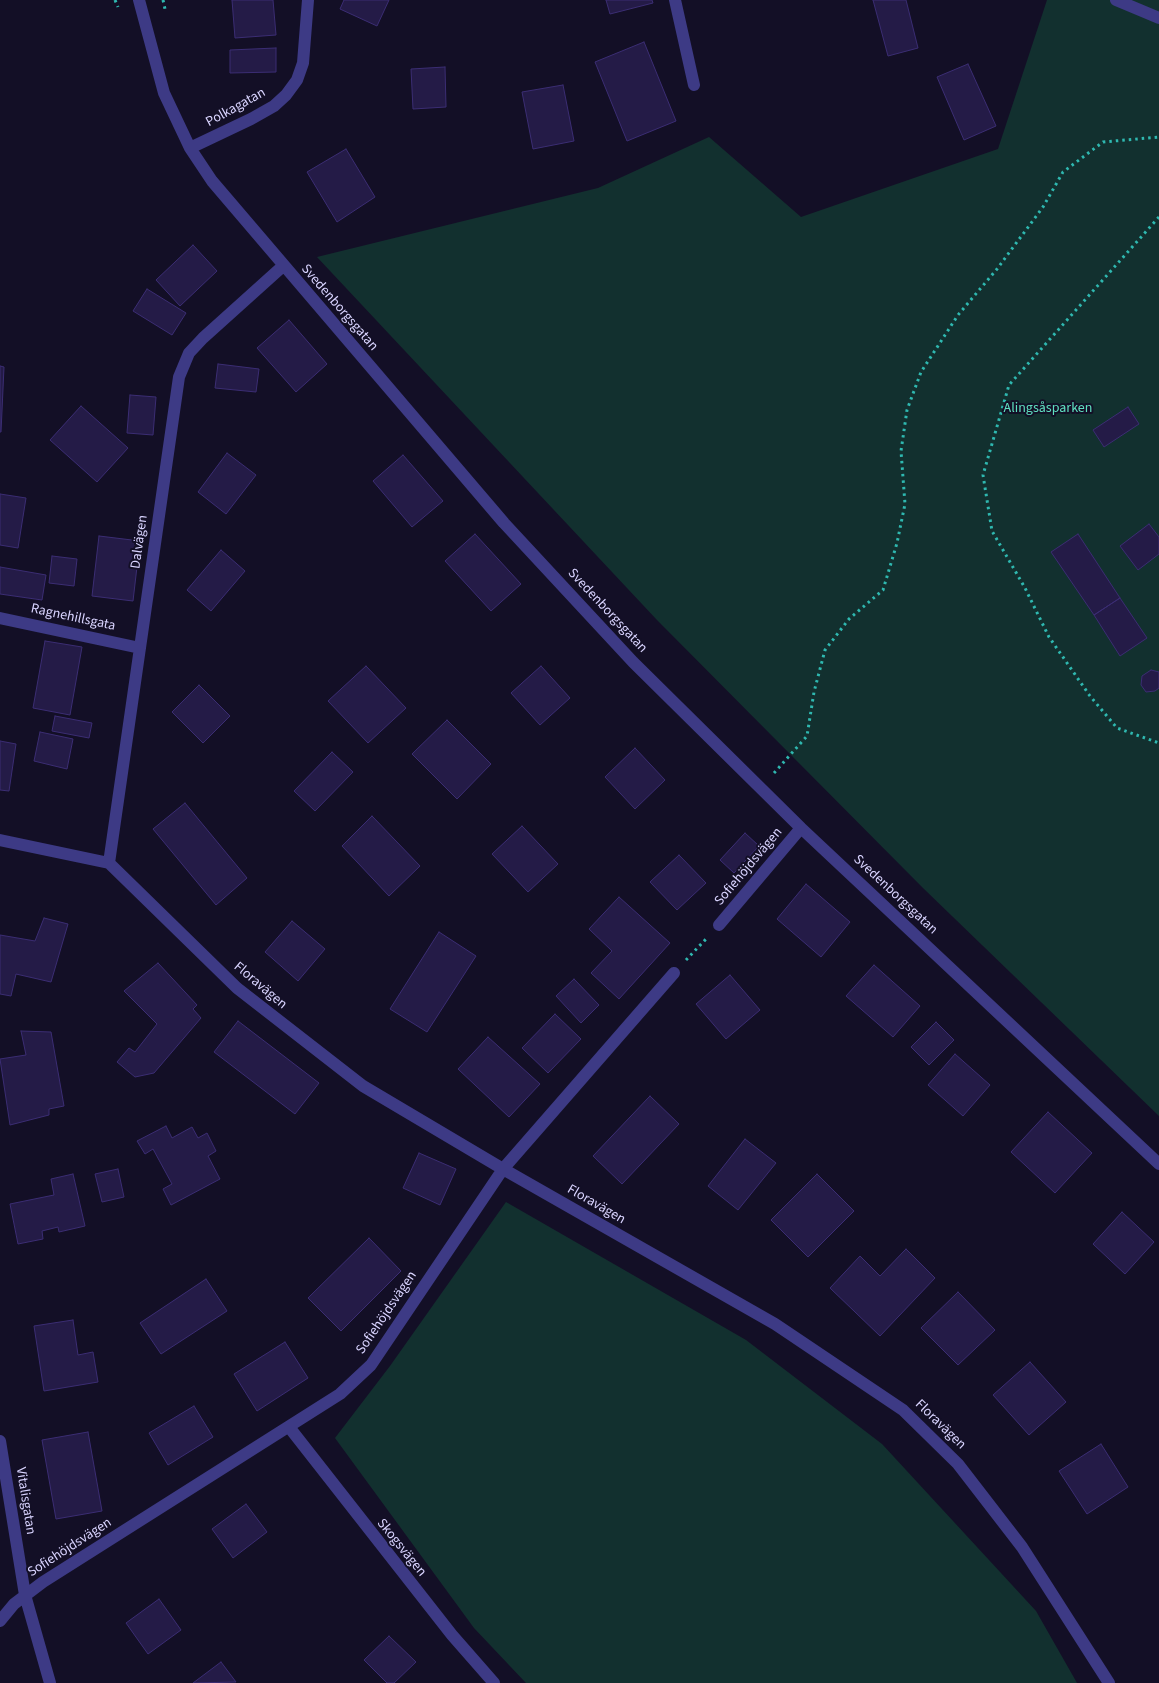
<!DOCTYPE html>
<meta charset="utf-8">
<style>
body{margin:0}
canvas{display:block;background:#130f26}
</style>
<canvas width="1159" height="1683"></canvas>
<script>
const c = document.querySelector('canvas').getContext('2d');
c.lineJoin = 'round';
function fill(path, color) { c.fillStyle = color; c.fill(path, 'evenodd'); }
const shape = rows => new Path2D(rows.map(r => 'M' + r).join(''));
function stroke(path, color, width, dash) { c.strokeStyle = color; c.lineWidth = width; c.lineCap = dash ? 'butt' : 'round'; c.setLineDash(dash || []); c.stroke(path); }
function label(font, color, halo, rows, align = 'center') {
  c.font = font + ' "Source Sans 3",sans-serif'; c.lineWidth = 4; c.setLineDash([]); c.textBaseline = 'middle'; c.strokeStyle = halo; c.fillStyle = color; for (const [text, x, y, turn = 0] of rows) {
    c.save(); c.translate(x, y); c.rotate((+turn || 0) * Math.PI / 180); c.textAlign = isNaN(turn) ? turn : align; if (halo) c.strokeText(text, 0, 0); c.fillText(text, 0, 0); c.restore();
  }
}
const green = shape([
 [1047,0,1159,0,1159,1116,923,888,657,620,317,257,598,188,709,137,801,217,998,149],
 [506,1202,746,1340,882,1444,1036,1611,1077,1683,526,1683,474,1628,335,1438,390,1366]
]);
const building = shape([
 [232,0,273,0,276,35,235,38,232,0],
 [344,0,389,0,377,26,340,9,344,0],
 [606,0,652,0,653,3,610,14,606,0],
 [873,0,906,0,918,48,888,56,873,0],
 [644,42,676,121,627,141,595,62,644,42],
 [276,48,276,72,230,73,230,50,276,48],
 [968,64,996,126,964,140,937,77,968,64],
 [445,67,446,107,413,109,411,69,445,67],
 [563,85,574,141,533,149,522,92,563,85],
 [346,149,375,197,337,222,307,172,346,149],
 [193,245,217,271,180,306,156,280,193,245],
 [147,289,186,313,172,335,133,311,147,289],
 [289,320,327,364,296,392,257,348,289,320],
 [218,364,259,369,256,392,215,388,218,364],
 [0,366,4,367,1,432,0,432,0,366],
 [130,395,156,397,153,435,127,433,130,395],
 [81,406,128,448,97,482,50,440,81,406],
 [1128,407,1139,424,1104,447,1093,430,1128,407],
 [227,453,256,475,226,514,198,492,227,453],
 [403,455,443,501,412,527,373,481,403,455],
 [0,494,26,498,18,548,0,545,0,494],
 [1149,524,1159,537,1159,554,1138,570,1120,546,1149,524],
 [475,534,521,584,491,611,445,561,475,534],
 [1078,534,1120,598,1094,615,1051,552,1078,534],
 [99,536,140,541,133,601,92,596,99,536],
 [221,550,245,571,211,611,187,590,221,550],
 [52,556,77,559,74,586,49,583,52,556],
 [0,567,46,575,42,600,0,594,0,567],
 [1120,598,1147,638,1120,656,1094,615,1120,598],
 [45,641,82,647,70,715,33,708,45,641],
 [366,666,406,708,368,743,328,701,366,666],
 [541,666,570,698,540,725,511,693,541,666],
 [1151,670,1159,672,1159,688,1155,691,1146,692,1141,685,1142,676,1151,670],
 [199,685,230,716,203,743,172,712,199,685],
 [55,716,92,723,89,738,52,731,55,716],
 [447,720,491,764,457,799,412,754,447,720],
 [40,732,73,739,67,769,34,761,40,732],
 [0,741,16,744,9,791,0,790,0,741],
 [635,748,665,780,635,809,605,777,635,748],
 [332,752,353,772,315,811,294,791,332,752],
 [185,803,247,878,216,905,153,829,185,803],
 [372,816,420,866,389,896,342,846,372,816],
 [522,826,558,864,528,892,492,854,522,826],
 [745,833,759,846,734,873,720,860,745,833],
 [679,855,706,883,677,910,650,882,679,855],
 [806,884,850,922,821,957,777,919,806,884],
 [619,897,670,943,619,999,591,973,612,951,589,929,619,897],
 [44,918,68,924,51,982,16,974,11,996,0,994,0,935,35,941,44,918],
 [292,921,325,949,298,981,265,952,292,921],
 [439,932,476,956,427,1032,390,1009,439,932],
 [158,963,197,1005,193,1009,201,1018,154,1073,135,1077,117,1062,129,1048,135,1052,157,1024,124,991,158,963],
 [874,965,920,1006,893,1037,846,996,874,965],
 [730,975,760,1010,726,1039,696,1004,730,975],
 [574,979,599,1005,581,1023,556,996,574,979],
 [555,1014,581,1039,548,1073,522,1048,555,1014],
 [238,1021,319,1083,295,1114,214,1052,238,1021],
 [936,1022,954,1040,929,1065,911,1047,936,1022],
 [21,1031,51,1032,64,1106,49,1109,49,1115,10,1125,0,1059,26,1055,21,1031],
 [488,1037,540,1084,509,1117,458,1069,488,1037],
 [955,1054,990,1085,963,1116,928,1085,955,1054],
 [650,1096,679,1124,622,1184,593,1156,650,1096],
 [1048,1112,1092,1153,1055,1193,1011,1152,1048,1112],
 [166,1126,172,1138,192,1127,198,1138,207,1133,216,1151,208,1156,220,1179,171,1205,163,1189,172,1184,153,1149,145,1154,137,1141,166,1126],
 [745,1139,776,1163,738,1210,708,1186,745,1139],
 [419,1153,456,1169,440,1205,403,1188,419,1153],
 [118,1169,124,1197,102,1202,95,1174,118,1169],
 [73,1174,85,1226,59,1232,58,1227,42,1231,43,1239,18,1244,10,1204,54,1195,51,1179,73,1174],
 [817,1174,854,1211,808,1257,771,1220,817,1174],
 [1122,1212,1154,1242,1125,1274,1093,1244,1122,1212],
 [369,1238,401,1271,341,1331,308,1298,369,1238],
 [906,1249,935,1278,880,1336,830,1288,860,1256,880,1276,906,1249],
 [206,1279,227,1311,161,1354,140,1323,206,1279],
 [958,1292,995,1330,958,1365,921,1328,958,1292],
 [73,1320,78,1355,93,1352,98,1382,44,1391,34,1326,73,1320],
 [285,1342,308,1378,257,1411,234,1374,285,1342],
 [1030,1362,1066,1402,1029,1435,993,1395,1030,1362],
 [194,1406,213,1437,168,1465,149,1433,194,1406],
 [88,1432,102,1511,56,1519,42,1440,88,1432],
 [1101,1444,1128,1487,1087,1514,1059,1471,1101,1444],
 [246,1504,267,1532,233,1558,212,1529,246,1504],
 [159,1599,181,1630,148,1654,126,1623,159,1599],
 [389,1636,416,1662,394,1683,387,1683,364,1660,389,1636],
 [221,1662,236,1682,193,1683,221,1662]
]);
const path = shape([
 [115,0,118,7],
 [163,0,165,9],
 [1159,217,1009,385,983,475,992,531,1025,588,1049,637,1090,696,1117,728,1159,743],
 [774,773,807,736,814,692,825,650,849,619,883,590,897,543,905,504,901,451,907,410,921,372,958,315,997,269,1043,207,1063,172,1103,142,1159,137],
 [686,960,706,939]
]);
const minor = shape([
 [139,0,164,93,190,148,212,181,504,523,633,662,801,828,1159,1164],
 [675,0,694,85],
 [1116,0,1159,18],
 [190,148,251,119,274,106,286,95,297,80,303,63,308,0],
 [0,618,140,648],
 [0,840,109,863,237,988,363,1086,503,1169,775,1324,903,1410,958,1464,1022,1547,1109,1683],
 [109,863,179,377,189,353,203,338,283,266],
 [719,925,801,828],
 [289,1427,452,1635,494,1683],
 [0,1441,25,1595,50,1683],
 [0,1621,14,1604,43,1582,340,1394,371,1365,503,1169,674,973]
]);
const streetNames = [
 ["Polkagatan",236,108,-29],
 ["Svedenborgsgatan",339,308,49],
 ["Dalvägen",140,542,-82],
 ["Svedenborgsgatan",607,611,47],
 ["Ragnehillsgata",73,618,12],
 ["Sofiehöjdsvägen",749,867,-50],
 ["Svedenborgsgatan",895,895,43],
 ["Floravägen",260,986,40],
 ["Floravägen",596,1205,30],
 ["Sofiehöjdsvägen",387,1313,-56],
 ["Floravägen",940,1425,44],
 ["Vitalisgatan",25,1501,81],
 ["Sofiehöjdsvägen",70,1548,-33],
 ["Skogsvägen",401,1548,51]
];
const parkNames = [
 ["Alingsåsparken",1048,409]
];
fill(green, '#12302f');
fill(building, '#241b47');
stroke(building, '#3b2d73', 1);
stroke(path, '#2fb8b0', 3, [2.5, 4]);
stroke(minor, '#3d3a85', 12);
label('14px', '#d9d4ff', '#130f26', streetNames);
label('14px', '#5fe0c0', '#130f26', parkNames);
</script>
